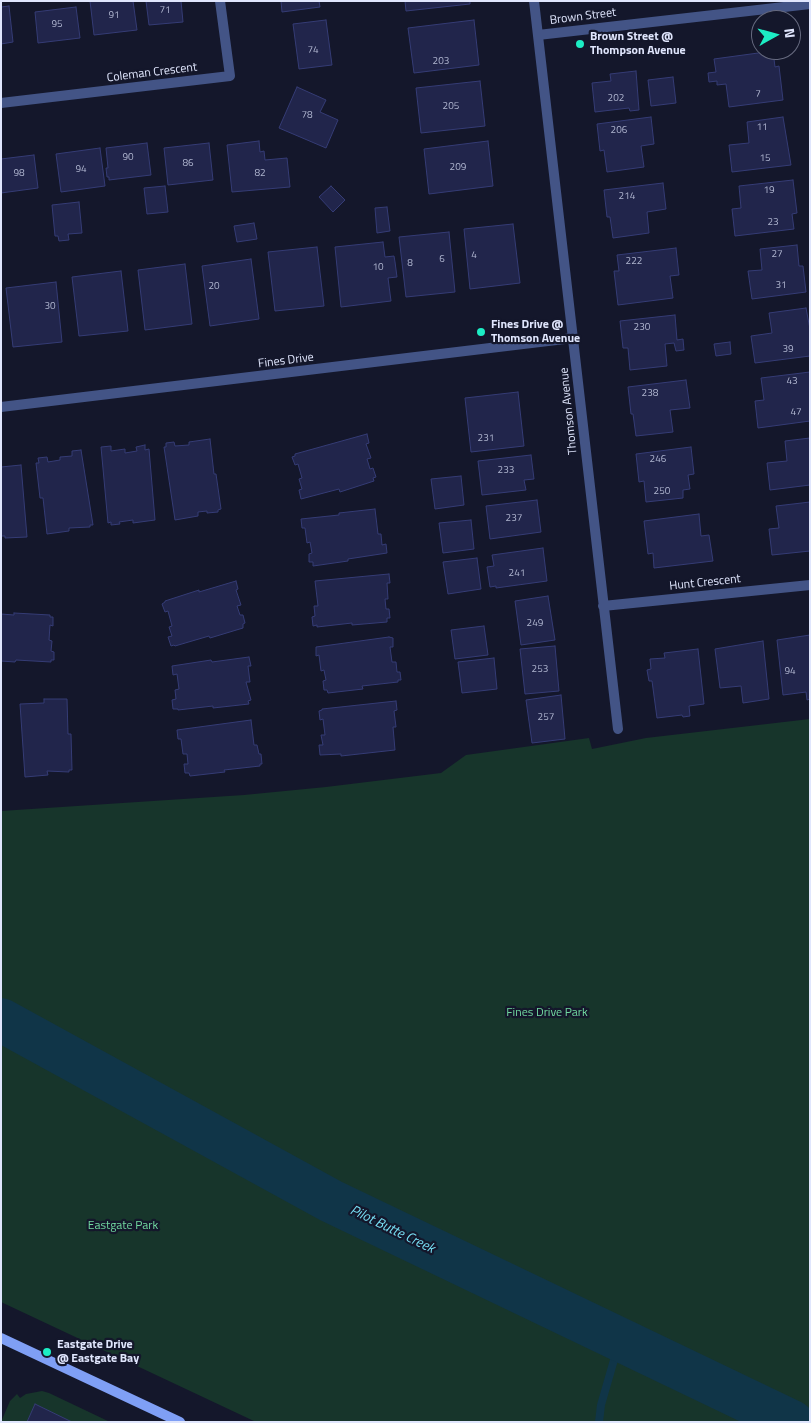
<!DOCTYPE html>
<style>
body{margin:0}
#map{position:relative;width:811px;height:1423px;overflow:hidden;background:#14172b;font-family:"Titillium Web",sans-serif}
canvas{display:block}
.frame{position:absolute;inset:0;border:2px solid #e0e6fd;pointer-events:none}
.north{position:absolute;left:751px;top:10px;width:50px;height:50px;box-sizing:border-box;background:#14172b;border:1px solid #666a7f;border-radius:50%;rotate:83deg;font-size:14px;font-weight:700;line-height:20px;text-align:center;color:#e0e6fd}
.north::after{content:'';display:block;margin:auto;width:18px;height:22px;background:#1cedc4;clip-path:polygon(50% 0,100% 100%,50% 72%,0 100%)}
</style>
<div id="map">
<canvas width="811" height="1423"></canvas>
<div class="frame"></div>
<div class="north">N</div>
</div>
<script>
const c = document.querySelector('canvas').getContext('2d');
c.lineJoin = 'round';
function fill(path, color) { c.fillStyle = color; c.fill(path, 'evenodd'); }
const shape = rows => new Path2D(rows.map(r => 'M' + r).join(''));
function stroke(path, color, width, dash) { c.strokeStyle = color; c.lineWidth = width; c.lineCap = dash ? 'butt' : 'round'; c.setLineDash(dash || []); c.stroke(path); }
function label(font, color, halo, rows, align = 'center') {
  c.font = font + ' "Titillium Web",sans-serif'; c.lineWidth = 4.5; c.setLineDash([]); c.textBaseline = 'middle'; c.strokeStyle = halo; c.fillStyle = color; for (const [text, x, y, turn = 0] of rows) {
    c.save(); c.translate(x, y); c.rotate((+turn || 0) * Math.PI / 180); c.textAlign = isNaN(turn) ? turn : align; if (halo) c.strokeText(text, 0, 0); c.fillText(text, 0, 0); c.restore();
  }
}
const green = shape([
 [810,719,810,1422,256,1422,1,1302,1,811,244,795,326,787,441,773,466,755,589,738,592,749,646,738],
 [42,1391,49,1393,110,1422,72,1422,35,1405,27,1422,1,1422,10,1401,17,1394,20,1398,26,1394]
]);
const stream = shape([
 [599,1422,601,1405,620,1339]
]);
const river = shape([
 [1,1020,331,1201,792,1422]
]);
const building = shape([
 [90,1,133,1,137,30,94,35,90,1],
 [146,1,181,1,183,22,149,25,146,1],
 [281,1,319,1,320,7,282,12,281,1],
 [405,1,470,1,470,4,406,11,405,1],
 [9,6,13,42,1,44,1,7,9,6],
 [76,7,80,38,38,43,35,12,76,7],
 [326,20,332,65,299,69,293,24,326,20],
 [474,20,479,65,414,73,408,28,474,20],
 [773,51,775,67,779,66,783,100,729,107,726,84,717,85,717,81,709,82,708,73,716,72,714,59,773,51],
 [636,71,639,110,630,111,629,108,595,112,592,83,611,81,610,74,636,71],
 [673,77,676,103,651,106,648,80,673,77],
 [480,81,485,126,421,133,416,88,480,81],
 [297,87,326,100,320,112,338,120,326,148,279,128,297,87],
 [651,117,654,144,641,146,644,167,607,172,604,150,600,151,597,124,651,117],
 [783,117,791,165,732,172,729,145,749,143,747,122,783,117],
 [259,141,260,152,264,151,265,160,287,158,290,187,232,192,227,145,259,141],
 [488,141,493,186,429,194,424,149,488,141],
 [147,143,151,175,109,180,109,177,107,177,106,168,108,168,106,148,147,143],
 [209,143,213,180,168,185,164,148,209,143],
 [100,148,105,186,61,192,56,154,100,148],
 [34,155,38,188,1,193,1,159,34,155],
 [793,180,797,213,792,214,794,229,735,236,732,209,741,208,739,186,793,180],
 [663,183,666,209,647,212,649,233,613,238,610,217,607,217,604,190,663,183],
 [165,186,168,212,147,214,144,188,165,186],
 [331,186,345,200,333,212,319,197,331,186],
 [79,202,82,233,68,234,69,240,59,241,58,236,55,236,52,205,79,202],
 [387,207,390,231,377,233,375,208,387,207],
 [254,223,257,239,237,242,234,226,254,223],
 [513,224,520,283,470,289,464,229,513,224],
 [449,232,455,292,406,297,399,237,449,232],
 [383,242,385,257,394,256,395,262,397,277,388,278,391,301,341,307,335,247,383,242],
 [797,245,799,266,803,266,806,292,752,299,748,271,762,270,760,249,797,245],
 [317,247,324,306,275,311,268,252,317,247],
 [676,248,679,275,670,276,673,298,618,305,614,271,619,271,617,255,676,248],
 [251,259,259,319,210,326,202,266,251,259],
 [185,264,192,324,145,330,138,270,185,264],
 [121,271,128,331,79,336,72,277,121,271],
 [56,282,62,342,13,347,6,288,56,282],
 [806,308,810,329,810,356,755,363,751,336,772,333,769,313,806,308],
 [675,315,677,340,683,339,684,350,676,351,674,343,665,344,667,366,630,370,628,348,623,348,620,321,675,315],
 [730,342,731,354,716,356,714,344,730,342],
 [810,372,810,421,758,428,755,401,764,400,761,378,810,372],
 [686,380,690,408,670,410,673,432,636,436,633,414,631,414,628,387,686,380],
 [518,392,524,446,471,452,465,398,518,392],
 [367,434,369,443,366,444,371,458,367,459,370,469,373,468,376,477,373,478,374,481,340,492,339,489,301,499,299,490,302,489,299,479,302,478,298,464,295,465,292,457,295,456,295,454,367,434],
 [810,438,810,485,770,490,767,463,787,461,785,441,810,438],
 [210,439,214,474,216,474,221,509,218,510,218,512,207,513,207,511,198,512,198,516,175,520,164,447,166,447,166,443,174,442,175,446,189,445,189,442,210,439],
 [145,445,145,450,149,449,155,520,133,523,133,520,119,522,120,524,111,525,111,522,108,523,101,447,111,446,111,451,125,449,125,453,137,451,136,447,145,445],
 [691,447,694,474,688,475,690,489,683,490,683,498,646,502,644,481,639,482,636,454,691,447],
 [81,450,93,525,90,525,90,527,69,528,69,531,47,534,43,498,40,498,36,463,39,463,38,458,47,457,48,462,60,460,60,457,72,456,72,451,81,450],
 [531,455,534,479,524,480,526,490,482,495,478,461,531,455],
 [21,465,27,537,5,538,5,536,1,536,1,467,21,465],
 [461,476,464,505,435,509,431,479,461,476],
 [537,500,541,532,490,539,486,506,537,500],
 [810,502,810,551,772,555,769,529,779,528,776,506,810,502],
 [375,509,378,534,381,534,382,545,386,544,387,553,348,559,348,561,313,566,313,562,309,562,309,554,312,553,310,542,307,543,305,528,302,528,301,519,339,515,339,513,375,509],
 [699,514,701,536,709,535,713,561,654,568,653,553,648,554,644,521,699,514],
 [471,520,474,549,443,553,439,523,471,520],
 [543,548,547,581,496,588,496,586,490,587,487,567,494,566,492,555,543,548],
 [477,558,481,589,448,594,443,562,477,558],
 [389,574,390,583,387,583,388,599,385,599,386,609,389,609,390,618,387,618,387,622,352,625,352,623,317,627,317,625,313,626,312,617,315,616,314,606,318,606,315,581,389,574],
 [236,581,238,589,236,590,241,605,237,606,240,615,243,615,245,623,243,624,243,628,210,638,209,636,175,646,174,645,171,646,168,637,172,636,169,627,172,626,168,611,165,612,162,604,165,602,165,601,199,590,199,592,236,581],
 [548,596,555,640,521,645,515,601,548,596],
 [14,613,50,615,50,617,53,617,53,626,50,625,49,640,52,641,51,651,54,652,54,660,51,660,51,662,16,660,15,662,1,661,1,614,14,615,14,613],
 [484,626,488,655,455,659,451,630,484,626],
 [810,635,810,699,807,700,806,692,783,695,777,640,810,635],
 [389,637,393,638,393,647,390,647,392,662,396,662,397,672,400,672,401,680,398,680,398,682,362,686,363,689,328,693,327,690,324,690,323,681,326,680,324,670,321,671,319,655,316,656,316,647,389,637],
 [763,641,769,699,743,703,741,686,720,688,715,649,763,641],
 [555,646,559,691,525,694,520,649,555,646],
 [698,649,704,704,689,706,690,716,683,717,682,715,657,718,652,681,649,681,647,670,651,669,650,659,665,658,664,653,698,649],
 [249,657,251,666,248,666,250,682,246,682,251,700,248,701,249,704,213,708,213,706,178,710,178,709,173,709,172,700,176,699,175,690,179,689,177,674,173,675,172,666,211,660,212,662,249,657],
 [494,658,497,689,462,693,458,662,494,658],
 [561,695,565,739,532,743,526,700,561,695],
 [44,699,67,699,68,734,71,734,72,770,69,770,69,772,47,771,48,775,25,777,20,704,44,703,44,699],
 [396,701,397,710,394,711,396,727,393,727,395,750,341,756,341,754,320,755,319,745,323,745,321,735,325,735,323,719,320,720,319,711,322,710,322,709,396,701],
 [251,720,254,745,257,745,259,754,261,754,262,764,260,764,260,766,224,770,225,772,190,776,189,773,185,773,184,764,188,764,187,754,183,754,181,739,178,739,177,730,251,720],
 [35,1404,72,1422,27,1422,35,1404]
]);
const street = shape([
 [534,1,618,729],
 [538,35,810,4],
 [1,103,230,76,220,1],
 [1,407,573,338],
 [603,606,810,585]
]);
const secondary = shape([
 [1,1338,180,1422]
]);
const markers = [
 [580,44,5,"#1cedc4"],
 [481,332,5,"#1cedc4"],
 [47,1352,5,"#1cedc4"]
];
const numberNames = [
 ["71",165,11],
 ["91",114,16],
 ["95",57,25],
 ["74",313,51],
 ["203",441,62],
 ["7",758,95],
 ["202",616,99],
 ["205",451,107],
 ["78",307,116],
 ["11",762,128],
 ["206",619,131],
 ["90",128,158],
 ["15",765,159],
 ["86",188,164],
 ["209",458,168],
 ["94",81,170],
 ["98",19,174],
 ["82",260,174],
 ["19",769,191],
 ["214",627,197],
 ["23",773,223],
 ["27",777,255],
 ["4",474,256],
 ["6",442,260],
 ["222",634,262],
 ["8",410,264],
 ["10",378,268],
 ["31",781,286],
 ["20",214,287],
 ["30",50,307],
 ["230",642,328],
 ["39",788,350],
 ["43",792,382],
 ["238",650,394],
 ["47",796,413],
 ["231",486,439],
 ["246",658,460],
 ["233",506,471],
 ["250",662,492],
 ["237",514,519],
 ["241",517,574],
 ["249",535,624],
 ["253",540,670],
 ["94",790,672],
 ["257",546,718]
];
const streetNames = [
 ["Brown Street",583,17,-7],
 ["Coleman Crescent",152,73,-7],
 ["Fines Drive",286,361,-7],
 ["Thomson Avenue",569,411,-96],
 ["Hunt Crescent",705,583,-6]
];
const poiNames = [
 ["Brown Street @",590,37],
 ["Thompson Avenue",590,51],
 ["Fines Drive @",491,325],
 ["Thomson Avenue",491,339],
 ["Eastgate Drive",57,1345],
 ["@ Eastgate Bay",57,1359]
];
const parkNames = [
 ["Fines Drive Park",547,1013],
 ["Eastgate Park",123,1226]
];
const waterNames = [
 ["Pilot Butte Creek",392,1230,26]
];
fill(green, '#17352b');
stroke(stream, '#103548', 8);
stroke(river, '#103548', 44);
fill(building, '#21254b');
stroke(building, '#353c75', 1);
stroke(street, '#435486', 10);
stroke(secondary, '#7f9ff5', 10);
for (const [x, y, r, color] of markers) { const dot = new Path2D(); dot.arc(x, y, r, 0, 2 * Math.PI); c.fillStyle = color; c.fill(dot); stroke(dot, '#14172b', 2); }
label('10px', '#b0b6d0', null, numberNames);
label('12px', '#e0e6fd', '#14172b', streetNames);
label('bold 12px', '#e0e6fd', '#14172b', poiNames, 'left');
label('12px', '#71d8a0', '#14172b', parkNames);
label('italic 14px', '#77dff4', '#14172b', waterNames);
</script>
